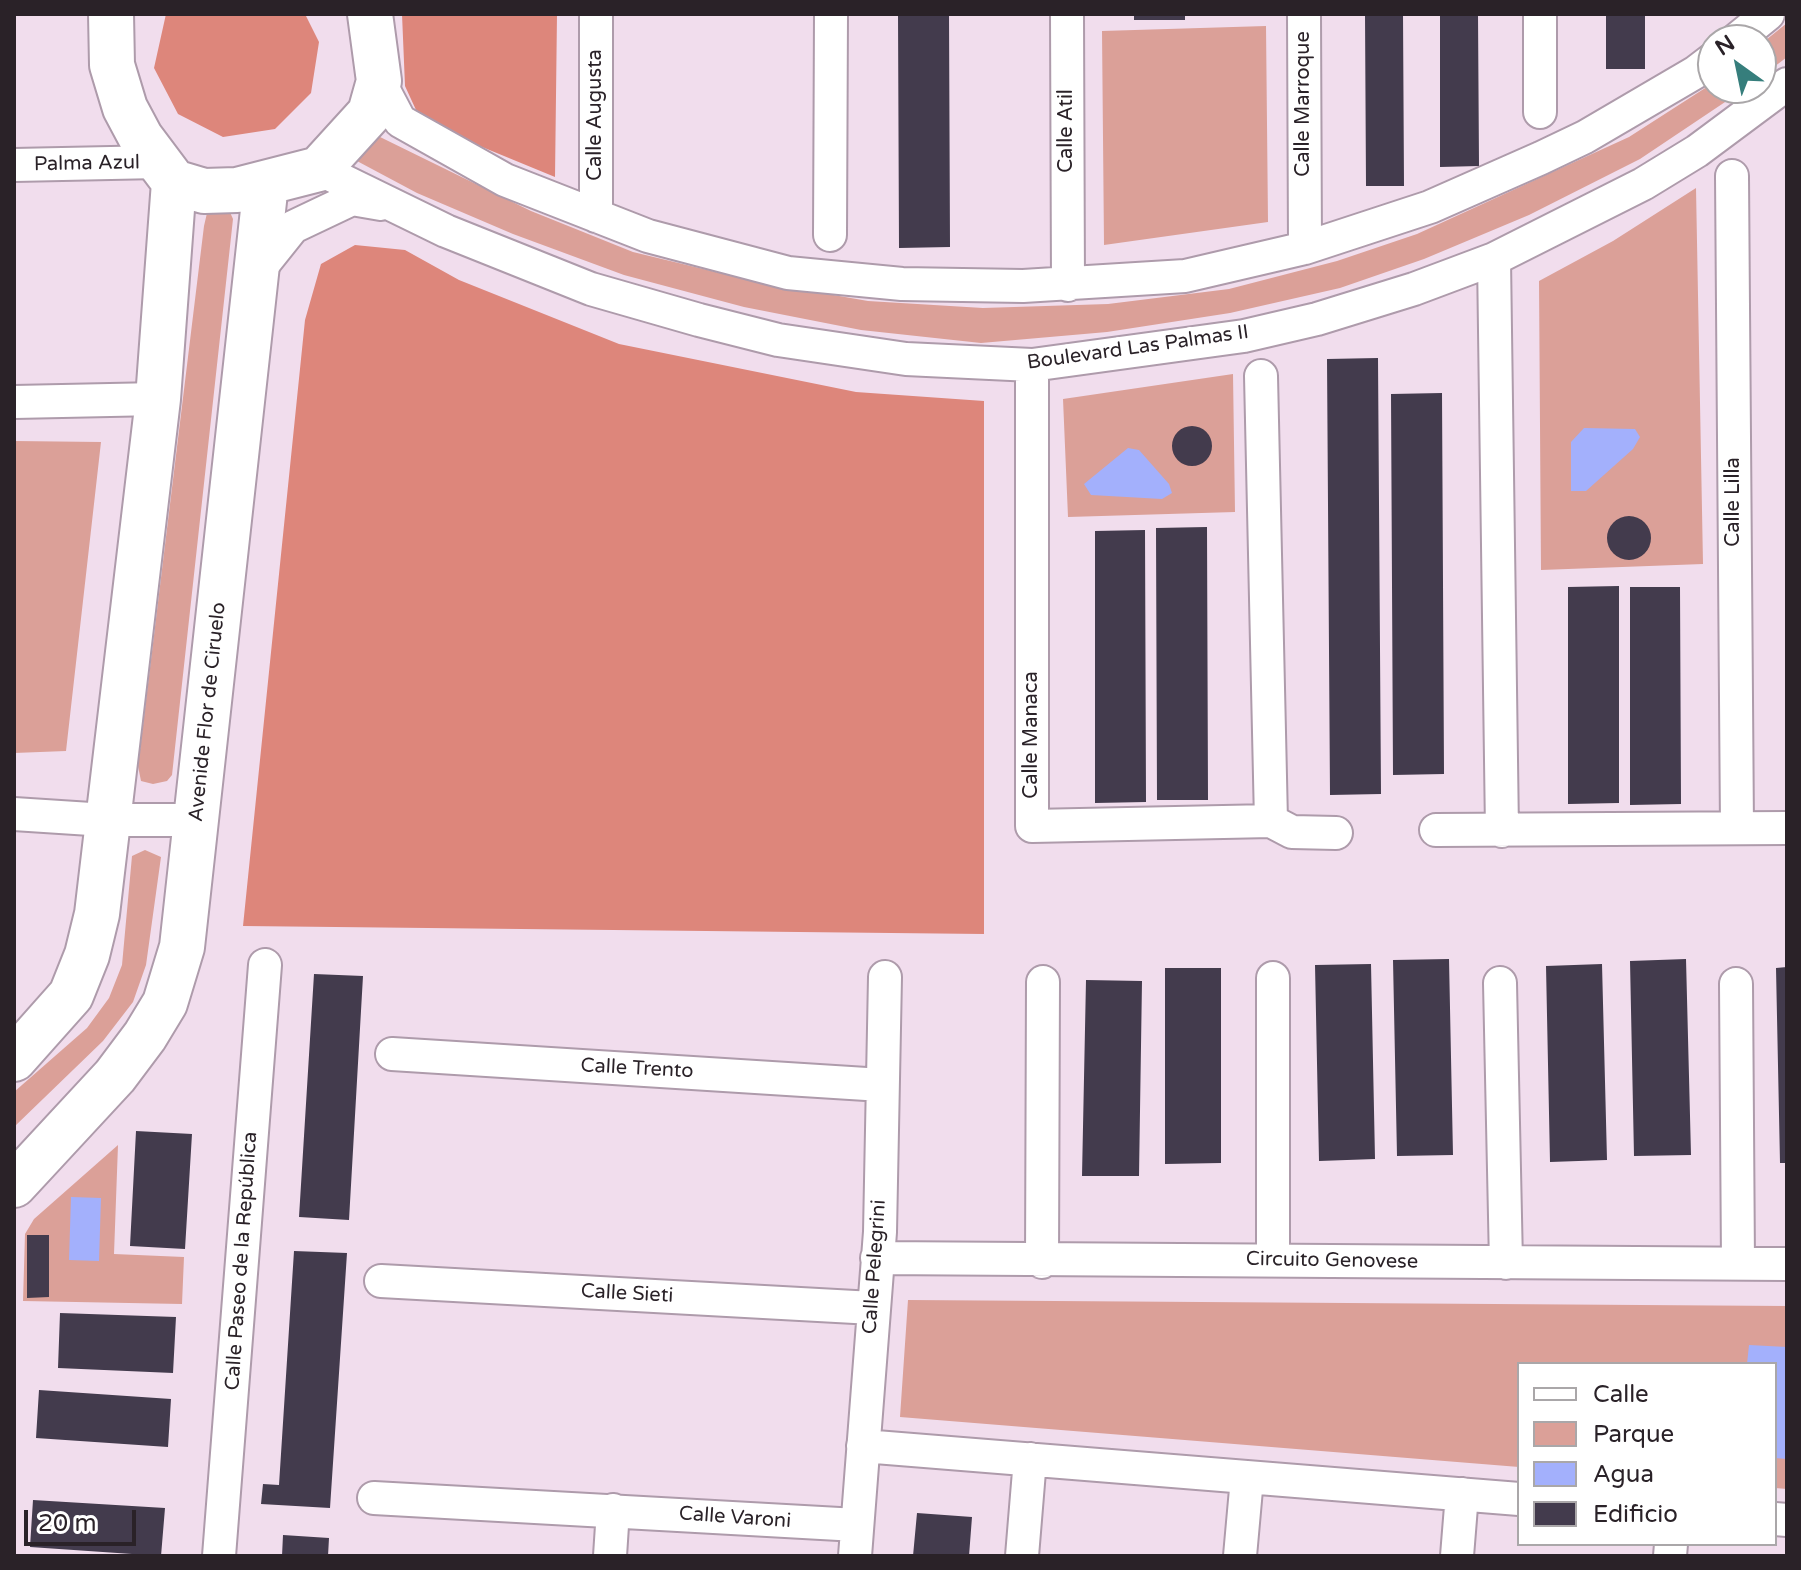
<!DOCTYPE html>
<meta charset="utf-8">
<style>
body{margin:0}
#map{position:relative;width:1801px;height:1570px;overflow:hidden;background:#f1dded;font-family:"Varela Round",sans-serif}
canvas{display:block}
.frame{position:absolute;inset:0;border:16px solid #2a2228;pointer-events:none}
.legend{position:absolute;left:1517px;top:1362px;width:260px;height:184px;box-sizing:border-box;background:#fff;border:2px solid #aaa7a9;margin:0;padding:10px 14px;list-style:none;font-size:24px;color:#2a2228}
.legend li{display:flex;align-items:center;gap:16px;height:40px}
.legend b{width:40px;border:2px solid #aaa7a9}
.north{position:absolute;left:1697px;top:24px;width:80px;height:80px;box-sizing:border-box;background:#fff;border:2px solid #aaa7a9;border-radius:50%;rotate:327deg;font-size:22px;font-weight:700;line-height:32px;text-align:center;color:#2a2228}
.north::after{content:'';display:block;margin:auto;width:28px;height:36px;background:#367e7c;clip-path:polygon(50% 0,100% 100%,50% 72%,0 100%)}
.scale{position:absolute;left:24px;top:1510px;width:112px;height:36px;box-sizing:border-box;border:4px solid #2a2228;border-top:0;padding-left:10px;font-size:24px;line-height:28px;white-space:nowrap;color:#2a2228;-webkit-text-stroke:6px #fff;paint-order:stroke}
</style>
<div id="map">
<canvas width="1801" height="1570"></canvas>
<div class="frame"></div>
<ul class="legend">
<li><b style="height:10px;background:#fff"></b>Calle</li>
<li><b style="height:22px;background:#dba098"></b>Parque</li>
<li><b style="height:22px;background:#a3b0fc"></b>Agua</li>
<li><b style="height:22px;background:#433b4d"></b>Edificio</li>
</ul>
<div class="north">N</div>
<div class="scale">20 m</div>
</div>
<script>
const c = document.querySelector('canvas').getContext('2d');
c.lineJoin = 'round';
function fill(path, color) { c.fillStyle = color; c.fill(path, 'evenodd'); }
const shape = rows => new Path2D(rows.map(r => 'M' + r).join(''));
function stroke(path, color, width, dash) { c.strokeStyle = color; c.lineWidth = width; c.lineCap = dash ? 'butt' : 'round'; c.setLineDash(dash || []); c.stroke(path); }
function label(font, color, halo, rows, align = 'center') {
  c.font = font + ' "Varela Round",sans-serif'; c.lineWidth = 8; c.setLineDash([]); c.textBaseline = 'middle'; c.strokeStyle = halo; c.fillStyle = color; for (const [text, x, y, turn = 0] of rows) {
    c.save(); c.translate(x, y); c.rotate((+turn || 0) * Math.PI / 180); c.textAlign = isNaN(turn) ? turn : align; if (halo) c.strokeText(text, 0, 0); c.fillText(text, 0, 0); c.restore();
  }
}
const green = shape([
 [1787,23,1787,57,1761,77,1761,44],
 [1266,26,1268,222,1104,245,1102,31],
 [1713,83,1713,88,1746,88,1640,159,1529,215,1424,259,1340,288,1230,313,1107,332,981,343,861,330,744,307,624,275,513,234,417,193,357,161,361,142,378,136,531,211,633,252,753,281,868,301,983,308,1108,304,1229,289,1337,261,1417,234,1629,137],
 [1696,188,1703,564,1541,570,1539,281,1613,241],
 [215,209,229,210,233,219,172,775,167,781,153,784,141,781,138,766,204,226,207,213],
 [1233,374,1235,512,1068,517,1063,399],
 [14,441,101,442,66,751,14,753],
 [145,850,161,857,146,965,133,1002,103,1041,14,1127,14,1092,87,1028,109,998,122,965,132,856],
 [118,1145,114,1254,184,1257,182,1304,23,1301,25,1234,34,1219],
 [908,1300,1787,1306,1787,1489,1775,1488,1775,1364,1519,1364,1519,1467,900,1417]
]);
const forest = shape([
 [166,14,305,14,319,42,311,93,275,129,223,137,178,114,154,68],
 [402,14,557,14,555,177,470,142,416,110,405,86],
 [355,245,405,250,459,280,619,344,856,392,984,401,984,934,243,926,305,320,321,264]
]);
const water = shape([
 [1584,428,1635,429,1640,437,1633,449,1586,491,1571,491,1571,442],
 [1128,448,1139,450,1169,484,1172,493,1162,499,1091,495,1084,484],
 [71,1197,101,1198,99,1261,69,1260],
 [1749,1345,1787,1347,1787,1459,1775,1458,1775,1364,1747,1364]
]);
const building = shape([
 [898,14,949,14,950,247,899,248],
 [1134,14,1185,14,1185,20,1134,20],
 [1365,14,1403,14,1404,186,1366,186],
 [1440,14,1478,14,1479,166,1440,167],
 [1606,14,1645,14,1645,69,1606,69],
 [1378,358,1381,794,1330,795,1327,359],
 [1442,393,1444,774,1393,775,1391,394],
 '1172 446a20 20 0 1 1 40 0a20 20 0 1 1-40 0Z',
 '1607 538a22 22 0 1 1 44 0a22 22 0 1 1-44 0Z',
 [1207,527,1208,800,1157,800,1156,528],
 [1145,530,1146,802,1095,803,1095,531],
 [1619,586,1619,803,1568,804,1568,587],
 [1630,587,1680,587,1681,804,1630,805],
 [1449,959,1453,1155,1397,1156,1393,960],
 [1686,959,1691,1155,1634,1156,1630,961],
 [1371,964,1375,1159,1319,1161,1315,965],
 [1602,964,1607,1160,1550,1162,1546,966],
 [1787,967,1787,1163,1780,1163,1776,968],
 [1165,968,1221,968,1221,1163,1165,1164],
 [314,974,363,976,349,1220,299,1217],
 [1086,980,1142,981,1139,1176,1082,1176],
 [136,1131,192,1134,185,1249,130,1246],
 [27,1235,49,1235,49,1297,27,1298],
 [294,1251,347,1253,330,1508,261,1504,263,1484,279,1485],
 [60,1313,176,1317,173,1373,58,1368],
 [39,1390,171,1399,168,1447,36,1438],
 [33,1500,165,1508,161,1556,30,1547],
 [917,1513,972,1517,969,1556,913,1556],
 [283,1535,329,1538,328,1556,282,1556]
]);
const minor = shape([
 [596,14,596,216],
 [1067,14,1068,285],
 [1304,14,1305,248],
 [1540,14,1540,112],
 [1736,40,1768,14],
 [379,81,400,121,505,180,648,236,788,273,902,284,1023,286,1185,276,1305,248,1430,207,1541,158,1585,137,1696,72,1713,59],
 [14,165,159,162],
 [319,169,446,231,591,289,699,320,778,340,906,359,1032,365,1244,336,1317,319,1414,289,1494,259,1643,184,1697,151,1787,84],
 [1732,176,1737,828],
 [830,235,831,14],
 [1494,259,1502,831],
 [257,272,293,227,352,199,381,204],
 [1032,365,1032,826,1271,821,1292,832,1336,833],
 [1261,376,1271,821],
 [14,402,158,399],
 [14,814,106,820,196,820],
 [1436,830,1787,828],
 [1500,983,1506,1263],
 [1736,984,1738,1263],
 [392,1054,882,1085],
 [877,1258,1787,1264],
 [1273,1259,1273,978],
 [1042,1262,1043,982],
 [381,1281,873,1308],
 [863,1446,1519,1499],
 [374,1498,857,1525],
 [1775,1519,1787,1520],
 [219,1556,265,965],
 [610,1556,613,1510],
 [855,1556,880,1232,885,977],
 [1022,1556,1030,1459],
 [1240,1556,1247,1478],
 [1457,1556,1462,1494],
 [1670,1556,1671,1544]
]);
const secondary = shape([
 [111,14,112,65,125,108,141,138,174,182,204,191,237,190,319,169,370,113,379,81,370,14],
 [14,1059,71,995,87,955,97,914,158,399,174,182],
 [14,1185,115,1076,145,1036,165,1003,182,947,266,183]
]);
const streetNames = [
 ["Calle Marroque",1304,104,-90],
 ["Calle Augusta",596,115,-90],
 ["Calle Atil",1067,131,-90],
 ["Palma Azul",87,164,-1],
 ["Boulevard Las Palmas II",1138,348,-8],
 ["Calle Lilla",1734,502,-90],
 ["Avenide Flor de Ciruelo",208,712,-84],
 ["Calle Manaca",1032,735,-90],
 ["Calle Trento",637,1069,3],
 ["Calle Paseo de la República",242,1261,-86],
 ["Circuito Genovese",1332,1261,1],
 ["Calle Pelegrini",875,1267,-86],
 ["Calle Sieti",627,1294,3],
 ["Calle Varoni",735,1518,4]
];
fill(green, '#dba098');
fill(forest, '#dd867b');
fill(water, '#a3b0fc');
fill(building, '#433b4d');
stroke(minor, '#ae9bab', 36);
stroke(secondary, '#ae9bab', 48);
stroke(minor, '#fff', 32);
stroke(secondary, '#fff', 44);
label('20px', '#2a2228', '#fff', streetNames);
</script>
